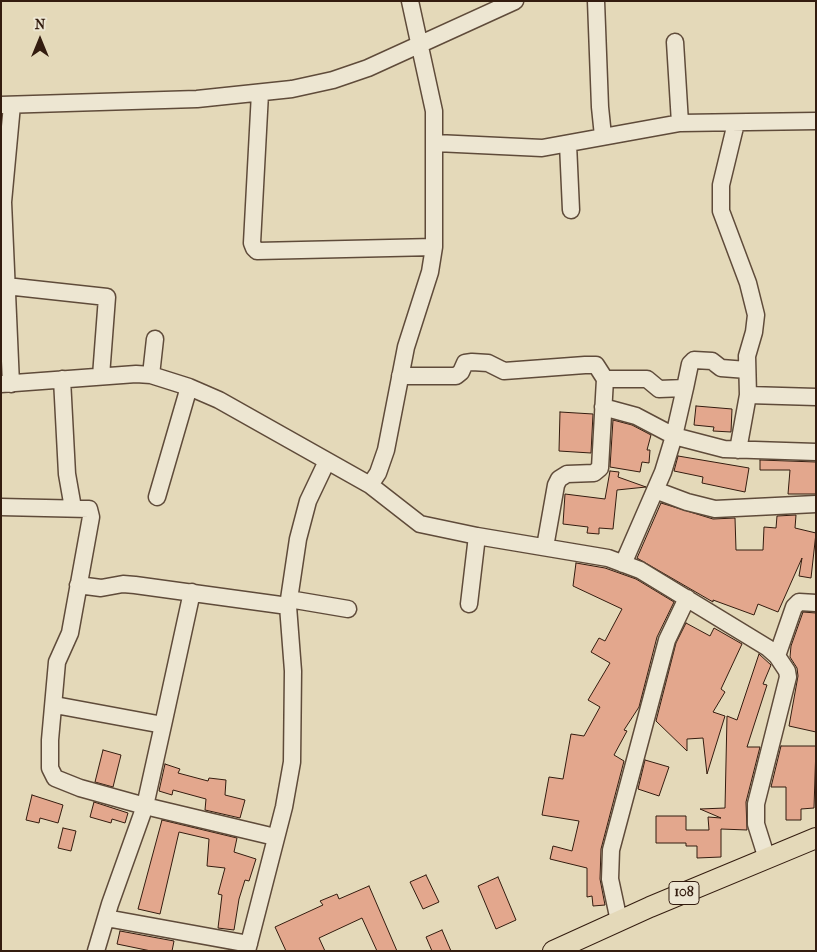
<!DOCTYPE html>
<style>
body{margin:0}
#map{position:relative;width:817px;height:952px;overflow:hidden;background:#e4d9b9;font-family:"IM FELL French Canon",serif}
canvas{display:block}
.frame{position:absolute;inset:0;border:2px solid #331c0f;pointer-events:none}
.north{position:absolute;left:15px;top:15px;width:50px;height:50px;-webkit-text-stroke:4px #ede6d2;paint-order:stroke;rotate:0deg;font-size:14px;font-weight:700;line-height:20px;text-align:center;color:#331c0f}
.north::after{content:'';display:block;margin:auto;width:18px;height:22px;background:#331c0f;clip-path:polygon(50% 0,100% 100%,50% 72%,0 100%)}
</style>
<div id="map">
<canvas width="817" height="952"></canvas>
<div class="frame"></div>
<div class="north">N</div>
</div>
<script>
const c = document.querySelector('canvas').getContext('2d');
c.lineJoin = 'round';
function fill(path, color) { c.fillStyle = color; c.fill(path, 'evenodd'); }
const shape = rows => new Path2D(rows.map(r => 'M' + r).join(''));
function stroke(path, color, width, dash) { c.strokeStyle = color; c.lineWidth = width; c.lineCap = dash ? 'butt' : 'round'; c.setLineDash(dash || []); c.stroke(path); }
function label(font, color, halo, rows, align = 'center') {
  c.font = font + ' "IM FELL French Canon",serif'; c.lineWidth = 5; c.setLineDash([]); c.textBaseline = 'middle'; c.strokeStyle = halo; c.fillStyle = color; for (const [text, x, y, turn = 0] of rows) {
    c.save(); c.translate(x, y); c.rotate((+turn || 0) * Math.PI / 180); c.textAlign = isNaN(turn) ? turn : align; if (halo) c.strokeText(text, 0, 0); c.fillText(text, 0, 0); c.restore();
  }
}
const building = shape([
 [696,406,732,409,731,432,713,431,714,427,694,425,696,406],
 [560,412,593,414,591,453,559,451,560,412],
 [613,420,632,425,651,435,647,450,650,450,649,463,642,462,640,472,610,467,613,420],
 [678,456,749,468,745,492,702,483,703,477,674,471,678,456],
 [760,460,816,462,816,494,788,494,790,470,760,470,760,460],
 [610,471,619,472,618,477,646,487,617,490,613,529,599,528,599,534,587,533,588,527,563,524,565,494,605,499,610,471],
 [661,503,713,519,735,518,736,550,763,550,764,527,776,528,777,516,796,515,795,528,816,533,811,578,799,576,802,558,778,612,758,604,754,615,713,600,713,602,637,558,661,503],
 [576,563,605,568,636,579,674,602,657,637,639,707,624,730,627,731,614,755,624,761,601,849,600,879,605,905,593,906,592,896,587,897,587,868,550,859,553,846,572,851,579,821,542,815,549,777,563,779,571,734,584,736,600,707,588,700,610,663,591,652,599,638,605,641,622,609,573,586,576,563],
 [803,612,816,613,816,732,789,726,798,676,797,668,790,657,791,646,803,612],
 [686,623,710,636,714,628,742,644,721,689,725,692,713,712,725,716,707,774,703,738,687,739,687,751,656,721,676,643,686,623],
 [759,654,771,665,763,684,767,685,747,747,760,747,746,802,747,830,721,829,721,857,697,858,697,846,686,846,686,843,656,843,656,816,686,816,686,830,709,830,708,817,721,818,700,809,725,808,727,716,737,720,759,654],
 [781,746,816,746,814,808,801,809,801,820,786,820,786,787,771,787,781,746],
 [103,750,121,755,113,787,95,782,103,750],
 [645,760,669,767,659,796,638,789,645,760],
 [165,764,180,769,178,773,208,781,209,778,226,780,225,795,245,800,240,818,205,810,206,799,173,790,172,795,159,791,165,764],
 [32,795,63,805,58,823,40,818,39,823,26,820,32,795],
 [94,802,128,813,125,823,112,819,111,823,90,817,94,802],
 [162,820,237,838,234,852,256,859,249,881,245,880,239,899,234,930,218,928,222,895,218,894,225,868,207,866,209,839,179,832,160,914,138,909,162,820],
 [63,828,76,831,71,851,58,848,63,828],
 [426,875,439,902,423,909,410,882,426,875],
 [498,877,516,920,496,929,478,886,498,877],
 [369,886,397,951,377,951,362,918,319,938,325,951,286,951,275,927,323,905,320,901,337,894,339,899,369,886],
 [442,930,451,951,432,951,426,937,442,930],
 [120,931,174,941,172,951,151,951,117,944,120,931]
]);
const minor = shape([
 [596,1,600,107,603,136],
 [675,42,680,123],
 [260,93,252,243,254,248,257,251,434,247],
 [1,105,197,99,292,89,333,80,368,68,515,1],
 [736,123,721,185,721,211,748,283,756,315,754,332,747,356,748,395,738,450],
 [436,143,542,148,680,123,816,121],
 [568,144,571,210],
 [6,286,107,297,101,376],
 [151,375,155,339],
 [400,376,456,376,461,372,465,363,472,362,488,363,504,371,585,365,596,365,605,379,647,379,659,389,685,388,690,364,694,360,712,361,721,368,747,370],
 [62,379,67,474,73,508],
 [1,384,136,374,151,375,189,387,219,400,370,485,420,524,477,536,608,558,640,570,768,648,777,656,787,671,788,677,756,804,756,824,767,859],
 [11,384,3,202,12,105],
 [748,395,816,397],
 [603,407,636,416,674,436,685,388],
 [370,485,378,473,386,450,406,347,430,272,434,247,434,111,410,1],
 [655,490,687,502,715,509,816,504],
 [157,497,189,387],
 [1,507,89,509,91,517,70,633,57,662,50,740,50,768,55,778,80,788,145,806,275,837],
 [545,547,556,485,559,479,567,474,594,473,600,468,605,379],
 [623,564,663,472,674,436,724,449,816,452],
 [78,585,101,588,123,584,135,585,288,606],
 [289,599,348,609],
 [469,604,477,536],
 [777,656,794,607,799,602,816,603],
 [55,705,163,725,145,806,110,904,96,951],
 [163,725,192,592],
 [106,918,249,944],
 [619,921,610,879,611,850,667,640,687,598],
 [247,951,284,807,292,762,293,671,288,606,298,539,308,501,327,461]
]);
const major = shape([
 [553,951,650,907,816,838]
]);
const shields = [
 [684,893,30]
];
const shieldNames = [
 ["108",684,893]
];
fill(building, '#e3a78d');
stroke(building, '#331c0f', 1);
stroke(minor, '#5f4b3a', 19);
stroke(major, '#331c0f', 22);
stroke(minor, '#ede6d2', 16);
stroke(major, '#e4d9b9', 20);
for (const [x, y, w] of shields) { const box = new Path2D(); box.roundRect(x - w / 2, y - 11.5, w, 23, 4); c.fillStyle = '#ede6d2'; c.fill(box); stroke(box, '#331c0f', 1); }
label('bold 14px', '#331c0f', null, shieldNames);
</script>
